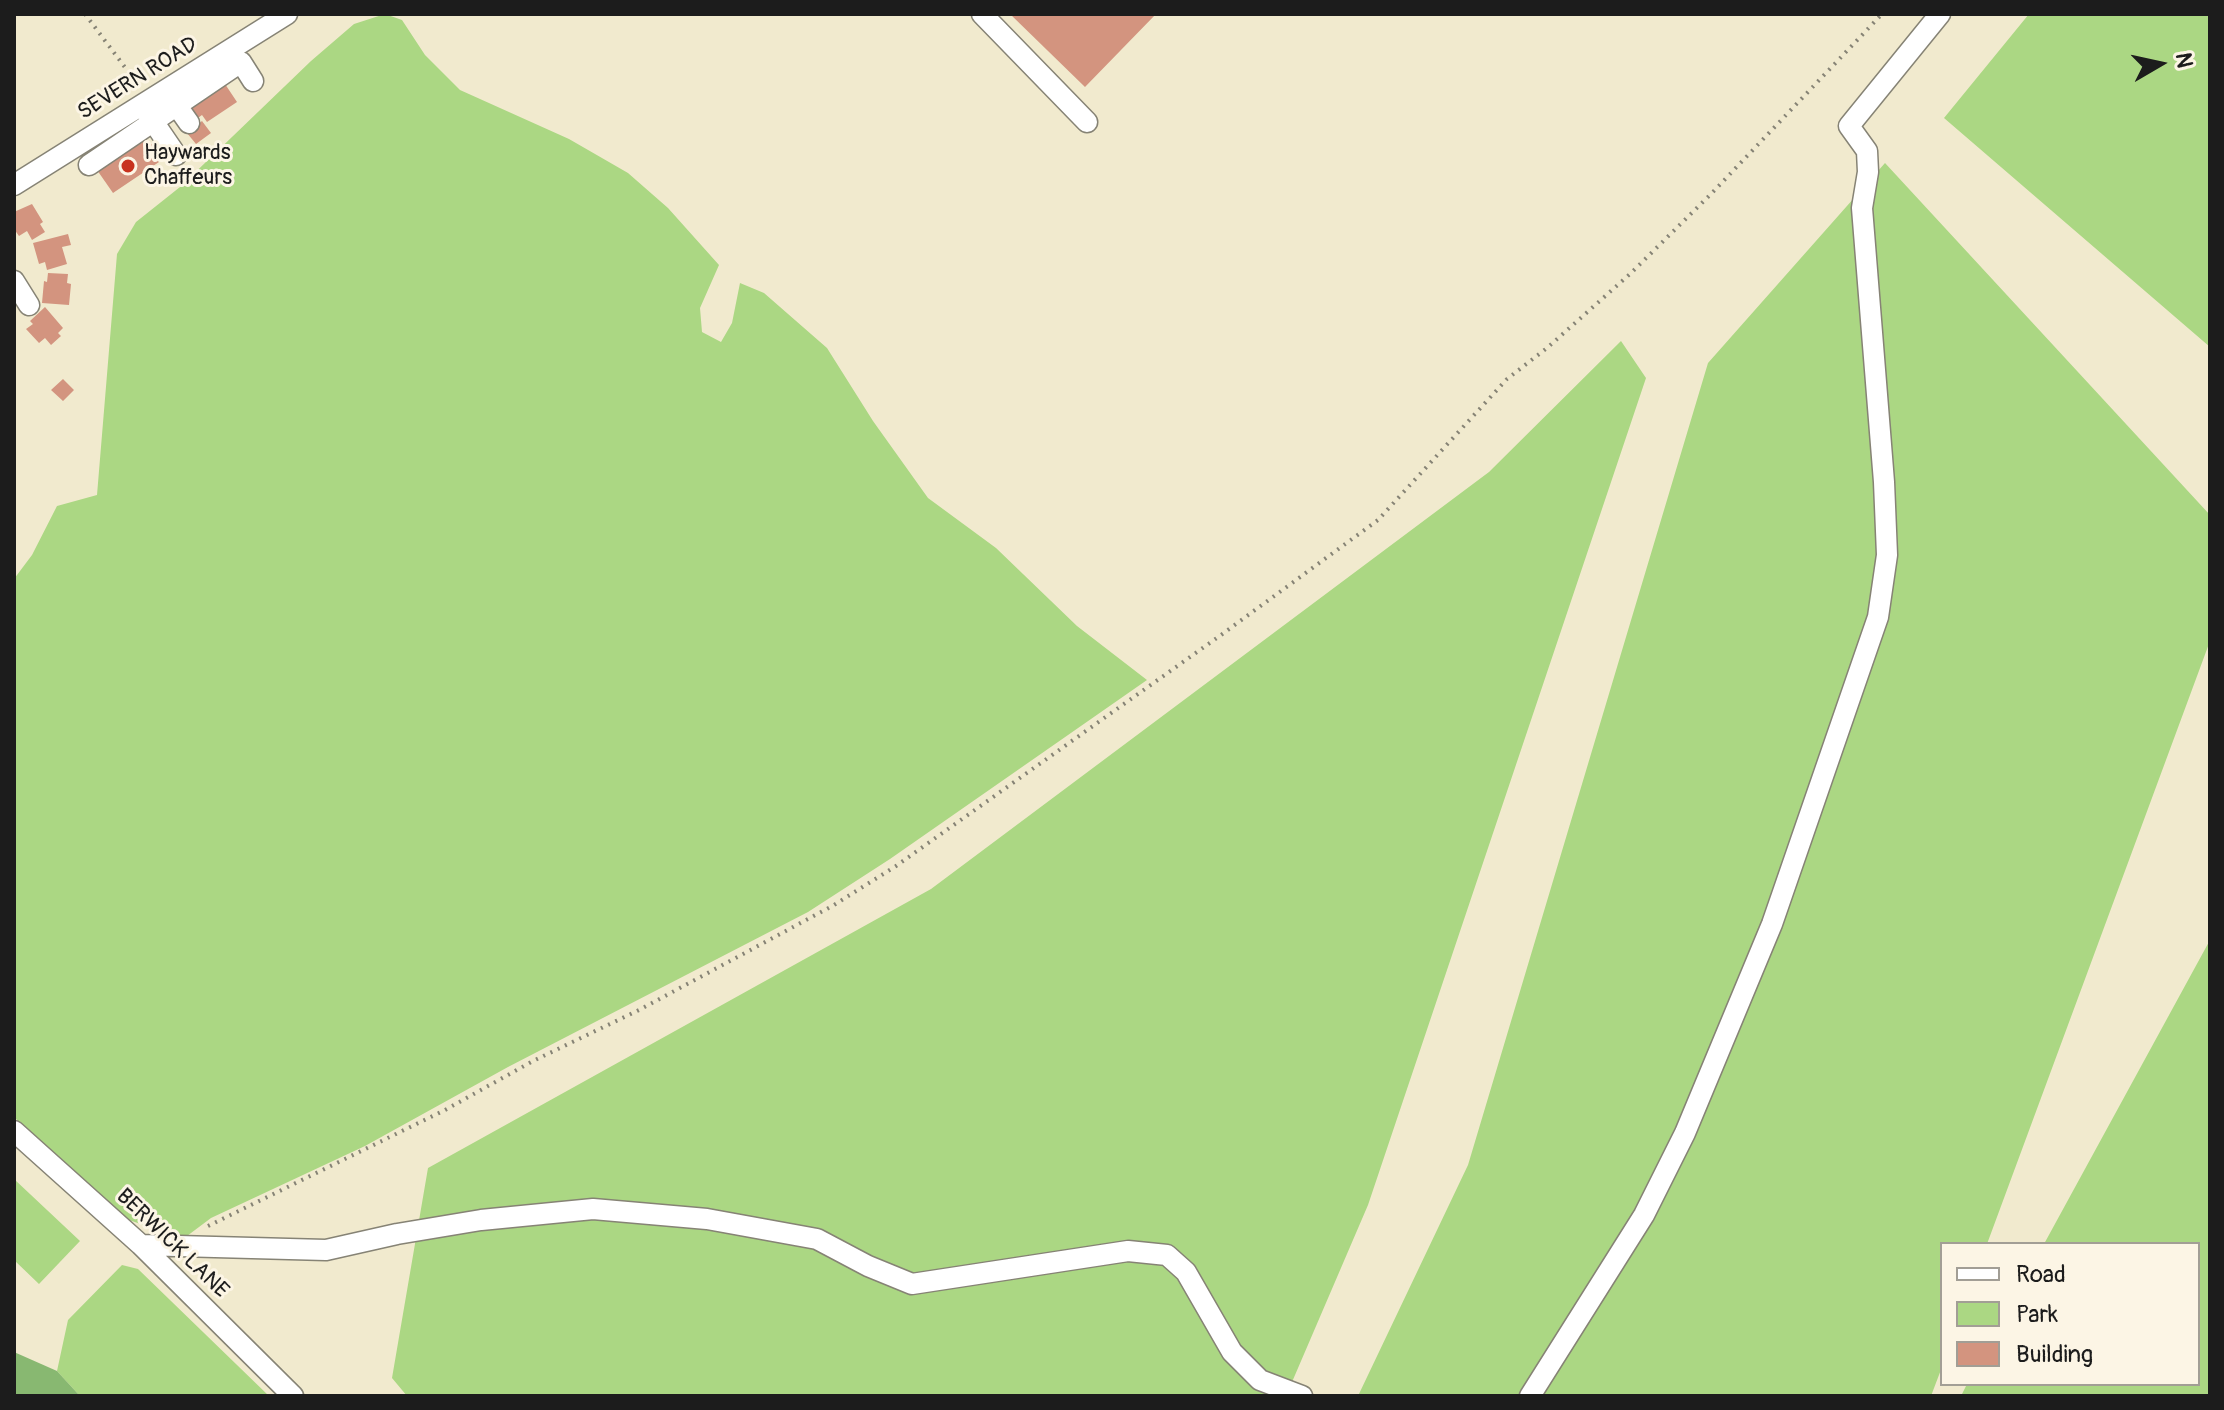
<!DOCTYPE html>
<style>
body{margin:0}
#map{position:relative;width:2224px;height:1410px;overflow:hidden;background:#f1eace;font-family:Pangolin,sans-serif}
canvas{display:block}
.frame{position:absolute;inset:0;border:16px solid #1c1c1c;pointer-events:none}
.legend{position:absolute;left:1940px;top:1242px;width:260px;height:144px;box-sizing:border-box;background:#fcf5e5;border:2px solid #a29e95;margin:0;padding:10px 14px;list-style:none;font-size:24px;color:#1c1c1c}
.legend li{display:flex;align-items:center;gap:16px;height:40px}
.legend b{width:40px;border:2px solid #a29e95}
.north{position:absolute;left:2120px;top:24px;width:80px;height:80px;-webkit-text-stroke:6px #fcf5e5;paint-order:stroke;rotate:81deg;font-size:22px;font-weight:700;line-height:32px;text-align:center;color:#1c1c1c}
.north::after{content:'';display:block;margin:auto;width:28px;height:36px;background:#1c1c1c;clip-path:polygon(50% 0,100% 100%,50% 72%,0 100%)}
</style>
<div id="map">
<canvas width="2224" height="1410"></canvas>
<div class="frame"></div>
<ul class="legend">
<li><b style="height:10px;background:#fff"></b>Road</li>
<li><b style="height:22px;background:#abd783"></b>Park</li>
<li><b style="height:22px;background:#d3947f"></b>Building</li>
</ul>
<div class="north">N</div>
</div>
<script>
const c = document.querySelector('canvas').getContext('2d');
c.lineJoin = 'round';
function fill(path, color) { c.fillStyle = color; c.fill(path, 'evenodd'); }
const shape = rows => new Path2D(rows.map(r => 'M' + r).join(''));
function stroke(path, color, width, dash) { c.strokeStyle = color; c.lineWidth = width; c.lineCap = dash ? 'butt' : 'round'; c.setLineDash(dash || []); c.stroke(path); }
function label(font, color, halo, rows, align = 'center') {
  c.font = font + ' Pangolin,sans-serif'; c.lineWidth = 6; c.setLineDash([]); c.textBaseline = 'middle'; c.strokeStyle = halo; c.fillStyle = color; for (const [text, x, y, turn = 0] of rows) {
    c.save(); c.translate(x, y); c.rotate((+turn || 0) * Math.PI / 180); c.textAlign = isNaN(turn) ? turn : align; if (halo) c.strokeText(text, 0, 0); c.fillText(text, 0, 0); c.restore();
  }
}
const green = shape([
 [385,14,402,20,425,55,460,90,569,139,628,173,668,208,719,265,700,308,702,332,721,342,732,323,740,283,764,293,827,348,873,421,928,498,996,548,1077,626,1147,680,890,859,808,912,508,1067,365,1146,211,1218,187,1236,175,1236,129,1220,90,1189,14,1117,14,579,32,555,57,506,97,495,117,254,136,222,180,187,311,61,354,24],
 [2029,14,2210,14,2210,347,1944,118],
 [1885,163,2210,515,2210,641,1987,1244,1942,1244,1942,1367,1931,1396,1358,1396,1468,1165,1708,363],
 [1621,341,1646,378,1368,1205,1286,1396,407,1396,392,1378,428,1168,931,889,1489,472],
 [2210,940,2210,1396,1961,1396,1967,1384,2198,1384,2198,1244,2044,1244],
 [14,1179,80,1241,39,1284,14,1260],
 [122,1265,138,1269,269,1396,80,1396,57,1371,68,1320]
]);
const forest = shape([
 [14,1352,57,1371,80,1396,14,1396]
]);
const building = shape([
 [1010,14,1156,14,1085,87],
 [225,84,237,102,207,122,202,115,195,120,188,110],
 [202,121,211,133,196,144,187,133],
 [144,139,148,146,155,142,161,151,154,156,159,162,113,193,97,170],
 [32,204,43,222,40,224,45,232,32,240,27,231,19,236,14,229,14,212],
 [68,234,71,245,62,247,67,264,47,270,45,262,39,264,33,243],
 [48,273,68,274,67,283,71,284,69,305,42,303,44,281,47,282],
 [45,307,63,328,58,333,61,336,51,345,45,338,39,343,26,329,33,324,30,321],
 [63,379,74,390,63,401,51,390]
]);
const path = shape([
 [85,14,139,86],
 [208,1226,445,1110,533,1061,639,1010,834,905,896,866,1221,635,1378,520,1507,379,1547,348,1630,274,1711,194,1882,14]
]);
const minor = shape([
 [982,14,1087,122],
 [177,106,189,123],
 [146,111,176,155],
 [89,165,241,62,253,81],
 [14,185,287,14],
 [14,281,29,305],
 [14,1131,141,1245,293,1396],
 [141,1245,326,1250,397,1234,481,1220,593,1209,707,1219,817,1239,868,1266,912,1284,1128,1251,1167,1255,1186,1272,1232,1352,1260,1380,1302,1396],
 [1530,1396,1644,1215,1685,1133,1772,924,1878,617,1887,555,1884,482,1862,208,1868,172,1867,151,1849,126,1940,14]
]);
const markers = [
 [128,166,8,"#c8321e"]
];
const streetNames = [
 ["SEVERN ROAD",138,79,-32],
 ["BERWICK LANE",172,1244,44]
];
const poiNames = [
 ["Haywards",144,153],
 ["Chaffeurs",144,178]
];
fill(green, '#abd783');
fill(forest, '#88b871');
fill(building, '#d3947f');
stroke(minor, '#868375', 23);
stroke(path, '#868375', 4, [2, 6]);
stroke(minor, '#fff', 20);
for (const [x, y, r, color] of markers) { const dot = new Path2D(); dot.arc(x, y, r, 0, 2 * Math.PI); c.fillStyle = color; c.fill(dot); stroke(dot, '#fcf5e5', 3); }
label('22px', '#1c1c1c', '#fcf5e5', streetNames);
label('22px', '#1c1c1c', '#fcf5e5', poiNames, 'left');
</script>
